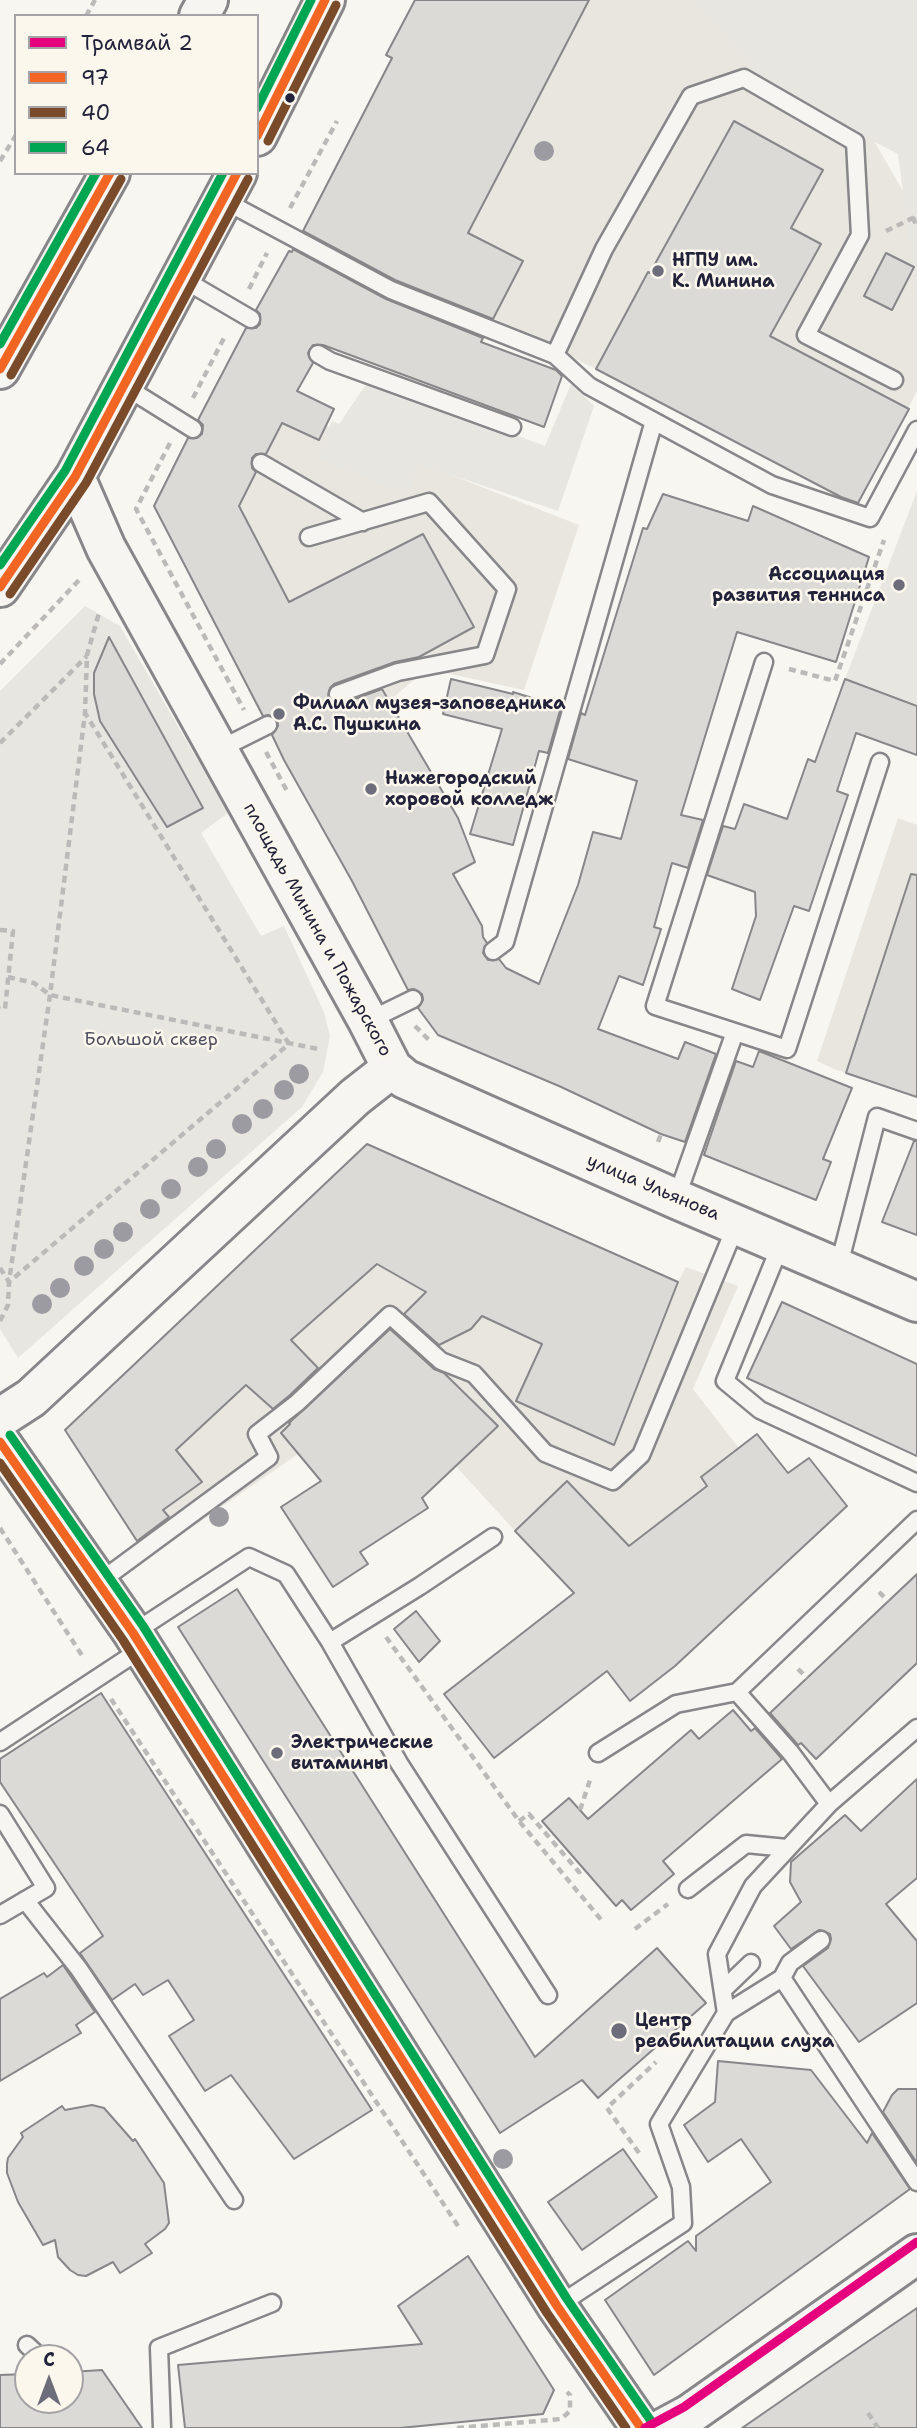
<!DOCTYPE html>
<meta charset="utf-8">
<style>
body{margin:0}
#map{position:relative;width:917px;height:2428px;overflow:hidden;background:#f8f6f0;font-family:"Shantell Sans",sans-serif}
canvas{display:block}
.legend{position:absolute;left:14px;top:14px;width:245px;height:161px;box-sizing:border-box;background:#fbf7ec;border:2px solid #a4a2a5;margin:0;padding:9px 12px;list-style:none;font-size:21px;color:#22223b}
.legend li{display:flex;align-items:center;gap:14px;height:35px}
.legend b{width:35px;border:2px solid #a4a2a5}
.north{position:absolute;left:14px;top:2344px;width:70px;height:70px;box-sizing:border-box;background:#fbf7ec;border:2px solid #a4a2a5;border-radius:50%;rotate:0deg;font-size:19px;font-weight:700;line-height:28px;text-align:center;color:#22223b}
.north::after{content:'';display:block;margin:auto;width:24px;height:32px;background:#6d6c7a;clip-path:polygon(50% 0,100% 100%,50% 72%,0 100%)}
</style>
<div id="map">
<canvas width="917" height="2428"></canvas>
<ul class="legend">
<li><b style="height:9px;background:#e5007d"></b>Трамвай 2</li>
<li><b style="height:9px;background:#f26522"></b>97</li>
<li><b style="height:9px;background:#7a4b2a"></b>40</li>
<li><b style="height:9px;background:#00a651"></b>64</li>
</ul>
<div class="north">С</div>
</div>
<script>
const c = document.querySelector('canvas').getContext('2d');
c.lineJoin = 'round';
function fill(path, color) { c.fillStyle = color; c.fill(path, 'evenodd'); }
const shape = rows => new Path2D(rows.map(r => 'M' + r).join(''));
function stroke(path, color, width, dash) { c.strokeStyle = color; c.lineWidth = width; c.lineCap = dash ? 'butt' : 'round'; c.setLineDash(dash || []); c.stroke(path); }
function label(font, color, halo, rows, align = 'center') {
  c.font = font + ' "Shantell Sans",sans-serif'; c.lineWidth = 5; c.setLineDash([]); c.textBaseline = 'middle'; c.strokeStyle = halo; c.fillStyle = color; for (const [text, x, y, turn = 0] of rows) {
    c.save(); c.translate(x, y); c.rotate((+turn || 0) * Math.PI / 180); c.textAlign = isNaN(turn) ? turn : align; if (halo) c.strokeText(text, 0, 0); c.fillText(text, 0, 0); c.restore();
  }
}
const built = shape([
 [415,0,792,0,917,215,917,391,857,506,596,369,493,319,306,223,392,59,386,55],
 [221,374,288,411,579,525,524,690,427,669,389,701,284,760,154,506],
 [898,818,917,825,917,1096,834,1069,817,1061],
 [367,1144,678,1282,686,1267,738,1286,693,1389,739,1448,701,1477,707,1486,629,1546,567,1481,515,1531,380,1383,298,1454,149,1557,65,1430]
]);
const green = shape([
 [692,0,917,0,917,299,898,154,770,88],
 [369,380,545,446,571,384,594,406,558,511,419,464,406,495,317,457,332,421,339,424],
 [917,491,917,706,845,679],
 [85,606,120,626,228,813,201,833,261,936,284,926,324,1012,330,1036,323,1072,302,1107,18,1358,0,1329,0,691]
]);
const building = shape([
 [415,0,589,0,468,233,523,261,493,319,395,280,303,231,392,58,386,55,415,0],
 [734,121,823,170,791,228,821,244,770,336,909,409,858,503,841,497,596,369,648,272,650,273,734,121],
 [293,249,386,299,483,338,481,342,556,370,562,376,544,427,323,345,313,345,308,353,313,363,297,391,334,409,319,440,282,423,266,454,256,454,252,458,252,468,256,472,239,506,289,602,423,534,474,627,419,657,395,662,334,684,330,688,328,697,332,702,341,704,382,689,458,818,475,862,453,874,482,926,483,937,487,943,483,953,488,960,499,959,506,968,539,984,578,885,593,832,621,839,637,781,568,759,581,713,585,715,643,528,647,529,663,494,748,521,753,506,869,557,836,662,737,632,681,815,703,820,688,868,672,863,654,927,661,929,643,985,619,976,598,1029,678,1059,685,1042,716,1054,685,1142,661,1134,559,1086,438,1035,418,1008,423,1000,422,994,414,989,408,990,352,881,284,760,272,735,278,726,277,720,269,715,263,716,154,506,188,438,197,438,202,434,203,425,198,420,246,328,256,328,260,324,260,314,256,310,289,251,292,252,293,249],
 [886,253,914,267,892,310,864,296,886,253],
 [109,637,203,808,167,827,100,721,94,694,94,673,109,637],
 [451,679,513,694,513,692,561,707,548,753,539,751,513,845,470,834,502,729,443,714,451,679],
 [845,679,917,706,917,755,856,733,837,791,848,795,809,911,794,906,760,1000,732,989,756,916,755,892,707,875,723,826,735,829,744,804,787,819,808,759,815,762,845,679],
 [911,874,917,875,917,1097,846,1073,911,874],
 [759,1051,852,1088,823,1159,831,1162,816,1200,704,1155,736,1061,753,1067,759,1051],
 [914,1141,917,1141,917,1235,882,1222,914,1141],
 [367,1144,678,1282,614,1445,516,1401,542,1344,482,1316,471,1329,439,1345,404,1314,426,1292,377,1264,291,1340,318,1368,290,1395,273,1409,246,1385,176,1450,202,1482,163,1510,169,1517,137,1541,65,1430,367,1144],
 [782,1302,917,1364,917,1456,747,1378,782,1302],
 [390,1329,434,1369,444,1373,498,1426,422,1498,428,1508,360,1552,368,1564,333,1587,281,1507,321,1481,281,1433,290,1424,289,1423,390,1329],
 [757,1434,788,1473,809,1458,847,1506,675,1666,630,1701,607,1671,494,1758,444,1694,574,1593,515,1531,567,1481,629,1546,707,1486,701,1477,757,1434],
 [917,1574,917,1663,816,1759,801,1743,798,1745,770,1713,917,1574],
 [237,1589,535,2057,657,1948,706,2003,598,2098,582,2080,500,2133,178,1627,237,1589],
 [416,1611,440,1641,419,1662,394,1629,416,1611],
 [101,1693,372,2110,294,2159,231,2075,205,2091,169,2036,194,2020,168,1980,143,1995,135,1984,112,2000,80,1953,103,1936,0,1782,0,1759,101,1693],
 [733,1710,751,1731,755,1728,782,1759,663,1861,674,1874,631,1910,622,1900,616,1906,542,1821,569,1798,588,1819,691,1730,699,1739,733,1710],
 [917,1779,917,1878,886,1904,917,1941,917,2003,859,2042,803,1966,828,1948,831,1939,830,1934,819,1930,791,1949,774,1926,801,1902,790,1882,791,1862,845,1815,861,1831,917,1779],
 [63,1965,95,2012,76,2025,81,2033,0,2081,0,1999,44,1973,47,1977,63,1965],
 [718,2061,811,2070,867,2143,872,2133,910,2189,654,2375,605,2300,688,2241,696,2251,696,2236,771,2182,741,2139,708,2162,684,2125,715,2102,718,2061],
 [898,2089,917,2089,917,2163,883,2112,892,2095,898,2089],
 [92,2105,104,2108,133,2141,135,2139,164,2183,169,2223,165,2229,145,2244,152,2253,120,2273,113,2262,86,2276,78,2275,70,2270,58,2257,55,2240,43,2245,18,2202,7,2173,7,2164,8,2158,23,2137,21,2133,62,2106,65,2110,92,2105],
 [623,2149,657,2197,582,2250,548,2202,623,2149],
 [468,2256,554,2390,543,2414,400,2428,185,2428,178,2365,422,2344,398,2306,468,2256],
 [917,2308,917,2428,742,2428,823,2372,917,2308],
 [102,2370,142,2428,0,2428,0,2375,28,2374,28,2400,70,2400,70,2372,102,2370]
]);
const path = shape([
 [86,16,95,0],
 [0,161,16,135],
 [290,208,337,121],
 [913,217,917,228],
 [886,231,917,216],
 [249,289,267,253],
 [193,398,226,334],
 [170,443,136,509,244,710],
 [0,664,81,578],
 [789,669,835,681,884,540],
 [0,743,87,656],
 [266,752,287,791],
 [0,930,13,931,5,1009,0,1008],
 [8,977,34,983,50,995,318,1049],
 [415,1026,429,1040],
 [658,1142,661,1134],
 [0,1268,9,1282,289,1044,85,713],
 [0,1321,8,1305,9,1282,50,995,85,713,87,655,99,613],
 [0,1528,83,1657],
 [879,1592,888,1601],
 [386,1637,519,1821,603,1922],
 [798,1669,807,1678],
 [111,1699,460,2229],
 [580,1810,591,1777],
 [519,1821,529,1814,579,1872,584,1869],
 [635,1929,668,1904],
 [639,2153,607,2108,656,2062],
 [868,2413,878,2428],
 [457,2428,561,2419,570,2411,570,2395,567,2392]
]);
const lane = shape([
 [223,200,391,290,555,355,589,386,772,485,870,518,917,430],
 [181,278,251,319],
 [318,354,330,361,512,427],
 [555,355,604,249,691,96,744,78,855,142,860,235,806,335,894,380],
 [124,386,193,429],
 [261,463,363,522],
 [309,537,429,502,507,589,485,655,398,672,338,694],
 [218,750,268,725],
 [493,951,505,942,654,421],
 [368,1021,413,999],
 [735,1032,655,1006,764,662],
 [676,1199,735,1032,787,1049,880,762],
 [781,1244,725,1381,760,1410,917,1483],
 [838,1269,877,1117,917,1131],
 [98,1583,269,1457,257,1434,297,1403,390,1315,441,1361,474,1374,545,1453,613,1481,641,1455,737,1223],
 [133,1633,249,1557,286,1574,330,1642,399,1763,548,1995],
 [330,1642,420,1586,493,1537],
 [737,1692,917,1520],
 [0,1742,143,1648],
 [598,1753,676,1704,737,1692,791,1753,829,1804],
 [0,1814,46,1888,0,1915],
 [688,1889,746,1844,787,1848],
 [25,1900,79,1969,234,2200],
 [821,1940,790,1963,782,1978,917,2182],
 [723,1990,751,1963],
 [726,2013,782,1978],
 [557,2306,683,2223,681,2187,659,2124,726,2013,717,1954,753,1886,829,1804,917,1728],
 [27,2345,41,2358],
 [162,2428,159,2348,272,2303]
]);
const secondary = shape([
 [199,16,208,0],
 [257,136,325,0],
 [0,369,110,173],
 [75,477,106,548,368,1021,392,1068,405,1079,676,1199,917,1302],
 [0,587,75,477,237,173],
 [0,1418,31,1398,355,1097,392,1068],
 [0,1442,133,1633,557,2306,641,2428],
 [664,2428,690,2414,917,2254]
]);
const bus1 = shape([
 [257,136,325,0],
 [0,369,110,173],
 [0,587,75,477,237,173],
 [0,1442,133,1633,557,2306,641,2428]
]);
const bus2 = shape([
 [268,141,336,5],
 [11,375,121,179],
 [10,594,86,483,248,179],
 [0,1463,123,1640,547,2313,626,2428]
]);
const bus3 = shape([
 [257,108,311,0],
 [0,344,96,173],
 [0,565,65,471,223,173],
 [10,1435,143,1626,567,2299,651,2421]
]);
const tram1 = shape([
 [645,2428,684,2407,917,2242]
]);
const trees = [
 [544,151],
 [299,1074],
 [284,1090],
 [263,1109],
 [242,1124],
 [216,1149],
 [198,1167],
 [171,1189],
 [150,1209],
 [123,1232],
 [104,1249],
 [84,1266],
 [60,1288],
 [42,1304],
 [219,1517],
 [503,2159]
];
const markers = [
 [290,98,6,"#22223b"],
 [658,271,7,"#6d6c7a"],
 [899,585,7,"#6d6c7a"],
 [279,714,7,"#6d6c7a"],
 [371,789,7,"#6d6c7a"],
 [277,1753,7,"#6d6c7a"],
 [619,2031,9,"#6d6c7a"]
];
const poiNames = [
 ["НГПУ им.",672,261],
 ["К. Минина",672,282],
 ["Ассоциация",885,575,"right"],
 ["развития тенниса",885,596,"right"],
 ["Филиал музея-заповедника",293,704],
 ["А.С. Пушкина",293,725],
 ["Нижегородский",385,779],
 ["хоровой колледж",385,800],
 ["Электрические",291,1743],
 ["витамины",291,1764],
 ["Центр",635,2021],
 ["реабилитации слуха",635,2042]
];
const streetNames = [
 ["площадь Минина и Пожарского",317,930,61],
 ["улица Ульянова",653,1188,23]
];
const parkNames = [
 ["Большой сквер",151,1040]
];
fill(built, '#e9e6e0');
fill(green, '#e8e6e0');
fill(building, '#dbdad7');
stroke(building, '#878688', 2);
stroke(lane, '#878688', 21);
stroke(secondary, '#878688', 44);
stroke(path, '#bcbab9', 4.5, [7, 5]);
stroke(lane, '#f6f5f1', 16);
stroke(secondary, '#f6f5f1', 38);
stroke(bus1, '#f26522', 9);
stroke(bus2, '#7a4b2a', 9);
stroke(bus3, '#00a651', 9);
stroke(tram1, '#e5007d', 9);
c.fillStyle = '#9c9ba1';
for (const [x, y] of trees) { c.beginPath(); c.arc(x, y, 10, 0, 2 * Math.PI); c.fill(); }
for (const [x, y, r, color] of markers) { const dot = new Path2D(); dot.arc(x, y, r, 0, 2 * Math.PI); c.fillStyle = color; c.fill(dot); stroke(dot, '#fbf7ec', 2.5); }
label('bold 18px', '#22223b', '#fbf7ec', poiNames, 'left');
label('18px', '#22223b', '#fbf7ec', streetNames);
label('18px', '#505061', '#fbf7ec', parkNames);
</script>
